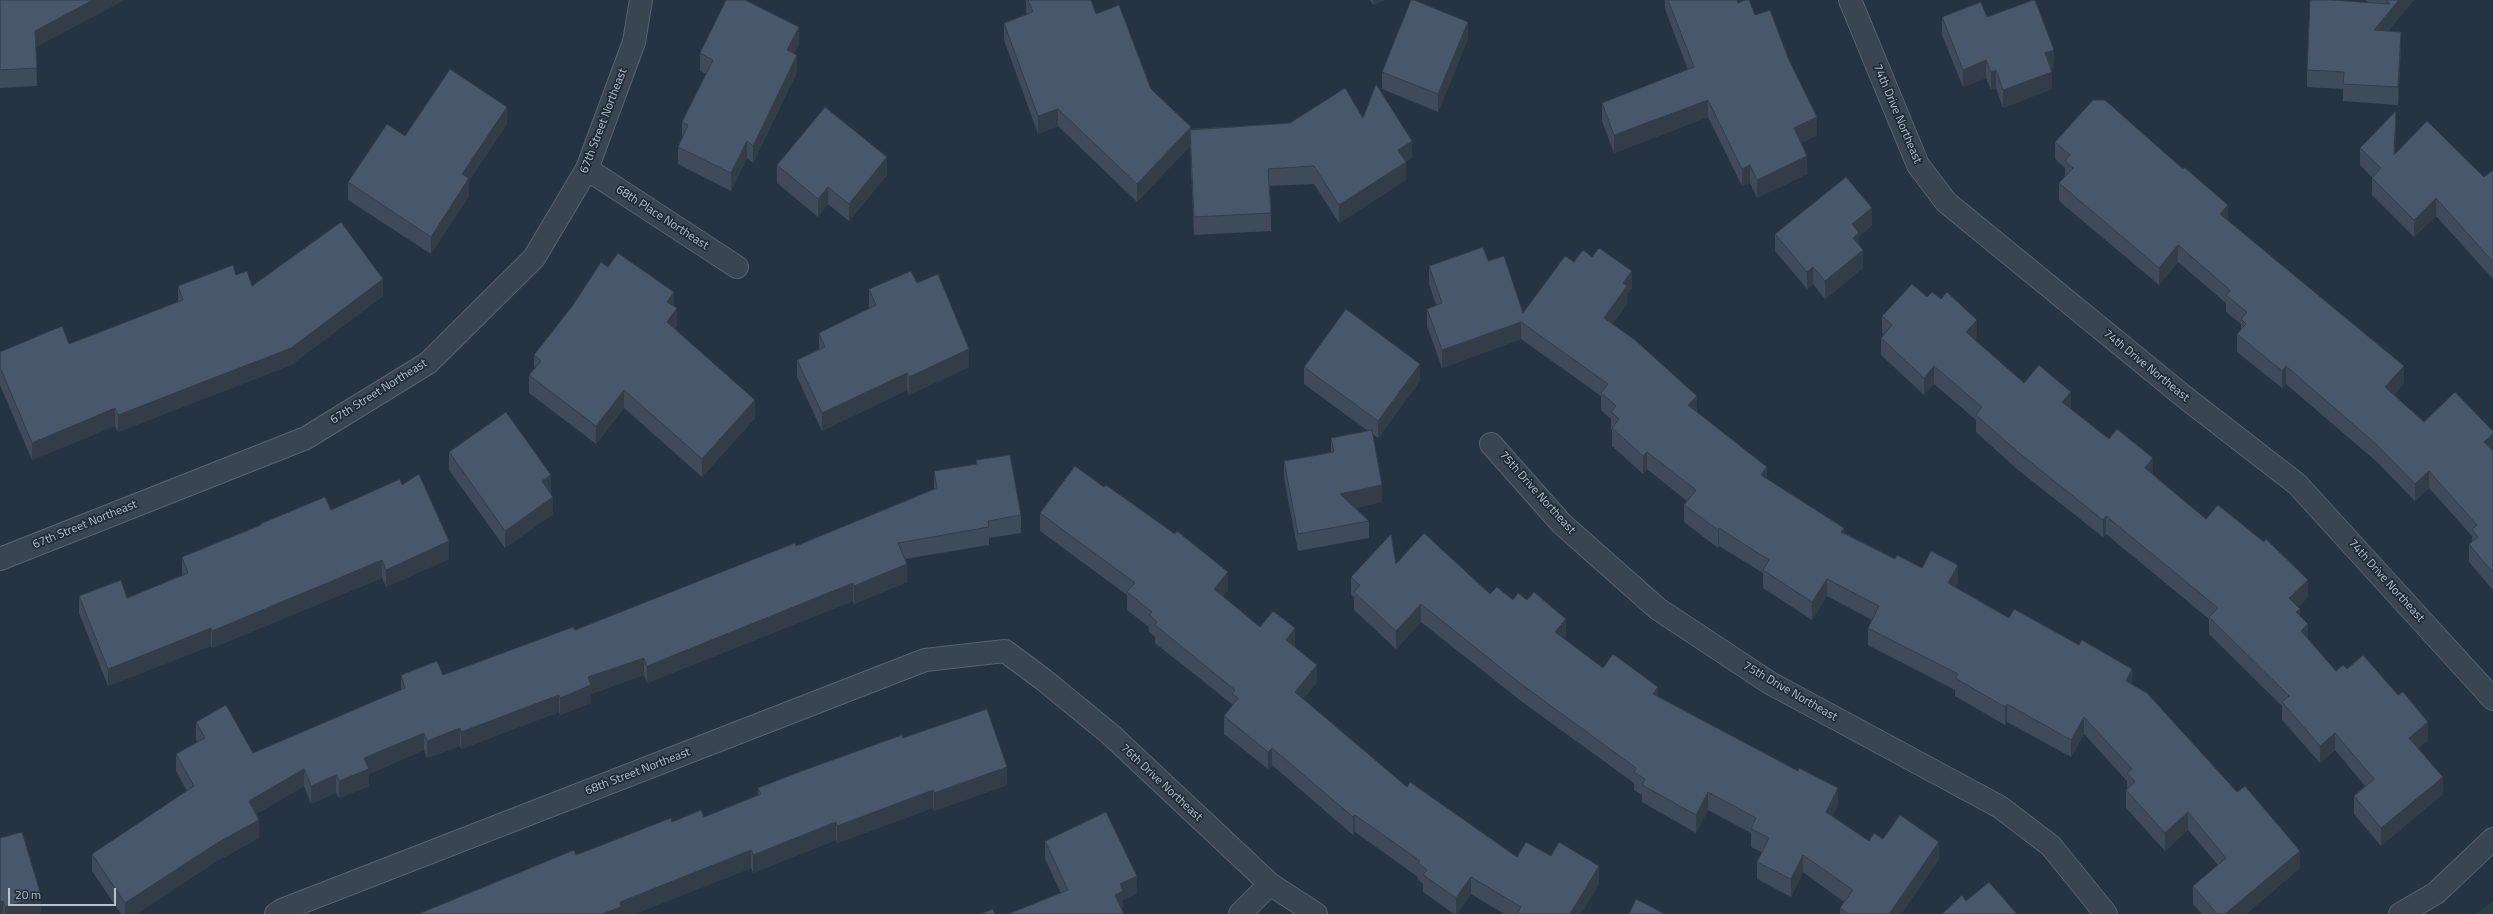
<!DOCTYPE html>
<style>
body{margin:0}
#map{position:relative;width:2493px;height:914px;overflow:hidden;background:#253343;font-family:"Titillium Web",sans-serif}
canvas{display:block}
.scale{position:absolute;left:8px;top:888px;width:108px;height:18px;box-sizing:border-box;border:2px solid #b7c0cd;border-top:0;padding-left:5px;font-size:12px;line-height:14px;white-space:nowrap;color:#b7c0cd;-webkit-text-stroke:3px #1f2a38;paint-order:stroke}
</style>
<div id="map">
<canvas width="2493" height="914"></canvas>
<div class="scale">20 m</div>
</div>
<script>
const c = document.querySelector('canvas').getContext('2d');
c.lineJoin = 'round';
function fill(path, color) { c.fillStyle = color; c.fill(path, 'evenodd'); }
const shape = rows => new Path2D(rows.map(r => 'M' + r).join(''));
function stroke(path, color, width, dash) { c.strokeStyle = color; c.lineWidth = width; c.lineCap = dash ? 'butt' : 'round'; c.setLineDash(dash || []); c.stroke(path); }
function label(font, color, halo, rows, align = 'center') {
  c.font = font + ' "Titillium Web",sans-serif'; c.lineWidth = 3.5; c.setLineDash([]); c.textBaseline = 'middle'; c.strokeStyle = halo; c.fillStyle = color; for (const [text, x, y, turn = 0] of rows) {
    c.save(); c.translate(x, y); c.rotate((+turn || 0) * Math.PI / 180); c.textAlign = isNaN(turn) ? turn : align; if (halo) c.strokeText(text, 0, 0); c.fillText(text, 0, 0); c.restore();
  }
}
const green = shape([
 [2493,901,2493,914,2476,914]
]);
const street = shape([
 [1850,0,1918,165,1946,202,2187,399,2297,484,2493,699],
 [587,169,737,267],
 [1491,444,1562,524,1658,609,1770,683,2000,807,2051,846,2106,914],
 [0,559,306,438,428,363,534,258,587,169,634,42,641,0],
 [276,914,282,910,925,660,1005,651,1044,680,1110,734,1270,884,1316,914],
 [1240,914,1270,884],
 [2400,914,2436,893,2493,839]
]);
const wall = shape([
 [0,0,36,48,37,86,0,88],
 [1025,0,1091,0,1096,14,1151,89,1191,129,1290,123,1363,118,1412,158,1406,162,1406,180,1339,223,1314,184,1270,186,1271,213,1271,231,1194,235,1190,146,1137,202,1058,126,1038,134,1004,40,1004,23,1027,14,1026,12,1026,2],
 [1370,0,1385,0,1373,5],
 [1665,0,1737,0,1738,3,1755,15,1817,135,1801,143,1807,174,1757,198,1750,183,1742,186,1708,117,1614,153,1602,121,1602,103,1688,70,1665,9],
 [2365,0,2414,0,2388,31,2401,49,2398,105,2343,101,2343,89,2307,87,2307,70,2368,2],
 [1942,17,1987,17,2054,68,2051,69,2052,89,2003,108,1996,88,1991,90,1986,78,1963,87,1942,35],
 [1468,39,1438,112,1382,89,1382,72],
 [799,45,794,53,797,72,753,163,747,158,731,191,678,164,678,147,682,138,682,122,706,74,700,71,700,53],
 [507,124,469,181,469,196,431,254,348,200,348,182,405,136],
 [2396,129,2395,154,2484,177,2493,170,2493,279,2436,216,2414,237,2372,195,2372,177,2360,165,2360,148],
 [2055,142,2228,220,2404,383,2394,395,2424,422,2493,431,2493,590,2469,562,2469,544,2472,542,2472,536,2429,488,2415,501,2377,462,2286,384,2282,388,2237,352,2237,334,2241,330,2241,324,2226,312,2226,303,2178,262,2159,285,2059,201,2059,183,2065,176,2065,168,2055,159],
 [777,165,887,175,849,221,828,204,818,217,777,183],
 [1872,225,1859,236,1859,245,1863,268,1825,299,1813,284,1807,289,1775,251,1775,234],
 [1488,261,1523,313,1574,262,1632,288,1627,294,1627,304,1612,324,1697,412,1767,479,1844,533,1895,559,1922,568,1958,582,1955,587,2009,618,2132,685,2300,868,2246,914,2202,914,2193,904,2193,886,2218,865,2188,830,2165,851,2126,808,2126,790,2127,788,2127,781,2084,734,2071,757,2007,722,2005,725,1955,696,1955,690,1868,645,1868,628,1872,620,1827,596,1812,620,1763,588,1763,573,1719,546,1718,548,1684,522,1684,505,1687,501,1647,469,1643,474,1612,446,1612,430,1611,429,1611,419,1601,410,1601,396,1521,339,1442,368,1427,326,1427,309,1436,305,1429,284,1429,266],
 [608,267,674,307,677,326,675,328,755,418,702,477,624,408,596,444,529,393,529,375,534,369,534,355,573,305],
 [236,275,252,286,383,296,291,365,118,432,115,426,32,460,0,385,0,367,69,344,178,302,178,286],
 [917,283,969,367,909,395,907,390,822,431,797,377,797,360,819,349,819,333,870,308,869,307,869,289],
 [1927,297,1977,337,1975,340,2024,383,2071,409,2153,475,2206,519,2308,597,2298,607,2300,616,2308,639,2336,671,2347,669,2428,740,2418,748,2443,794,2381,846,2354,814,2354,796,2365,786,2335,750,2320,763,2282,720,2282,706,2209,634,2209,619,2106,534,2103,537,2018,470,1976,432,1976,420,1934,384,1924,395,1881,355,1881,338,1884,334,1882,333,1882,316],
 [1304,367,1420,381,1378,438,1373,434,1382,502,1355,508,1369,521,1369,538,1298,551,1284,478,1284,461,1331,452,1331,438,1368,431,1304,384],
 [449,452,551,492,550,493,553,514,505,548,449,470],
 [976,460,1021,515,1021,533,989,538,989,545,905,559,907,582,854,604,853,601,647,683,644,675,591,694,591,703,560,715,559,712,461,749,460,746,427,758,424,750,369,774,369,786,339,798,336,793,311,804,304,786,256,814,259,838,217,861,136,914,121,914,92,871,92,854,187,791,176,771,176,754,197,742,196,739,196,722,253,753,401,690,401,675,443,675,575,630,796,546,934,489,934,471,976,464],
 [402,485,449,559,386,587,382,578,212,648,211,646,108,686,79,613,79,596,127,598,182,576,182,557,260,525,260,524,331,510],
 [1040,513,1228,590,1223,596,1260,627,1295,645,1294,646,1317,682,1303,699,1407,787,1517,857,1599,884,1581,914,1504,914,1471,894,1457,914,1454,914,1423,892,1423,884,1418,880,1418,877,1355,832,1353,835,1272,765,1268,769,1224,734,1224,716,1232,706,1232,704,1155,643,1155,637,1149,632,1149,627,1127,610,1127,595,1040,531],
 [1396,564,1490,594,1513,600,1566,636,1564,639,1603,668,1658,697,1838,805,1832,816,1869,841,1883,839,1939,859,1901,914,1840,914,1840,908,1844,902,1803,872,1791,897,1757,879,1757,862,1762,852,1751,847,1751,833,1708,810,1696,833,1642,802,1642,795,1634,790,1634,783,1521,701,1421,622,1396,649,1354,610,1354,597,1351,595,1351,577],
 [903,738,1007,785,934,811,933,808,837,843,836,840,753,873,751,868,635,914,418,914,576,855,672,822,704,817,758,795,758,788],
 [0,838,41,913,37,914,0,914],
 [1045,841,1137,894,1123,900,1123,908,1122,909,1061,893,1045,859]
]);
const shadedWall = shape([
 [93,0,125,0,35,48,35,31],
 [1373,0,1385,0,1373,5],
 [2399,0,2414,0,2374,47,2374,30],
 [1468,22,1468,39,1438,112,1438,94],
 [799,27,799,45,787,67,787,50],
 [2401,32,2401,49,2398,105,2398,87],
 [2054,50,2054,68,2045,71,2045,53],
 [797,55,797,72,753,163,753,146],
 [1986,60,1986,78,1963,87,1963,70],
 [1996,70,1996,88,1991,90,1991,72],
 [2052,72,2052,89,2003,108,2003,90],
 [1708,100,1708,117,1614,153,1614,135],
 [507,107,507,124,469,181,469,196,431,254,431,237,462,174],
 [1058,109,1058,126,1038,134,1038,116],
 [2396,111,2396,129,2394,172,2394,155],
 [1817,117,1817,135,1794,146,1794,128],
 [1191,127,1191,144,1190,130,1190,146,1137,202,1137,184],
 [747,141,747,158,731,191,731,173],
 [1412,141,1412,158,1398,167,1398,150],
 [1807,156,1807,174,1757,198,1757,180],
 [887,157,887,175,849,221,849,204],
 [1406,162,1406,180,1339,223,1339,205],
 [1750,165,1750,183,1742,186,1742,169],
 [828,187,828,204,818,217,818,199],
 [2436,198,2436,216,2414,237,2414,220],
 [2228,205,2228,222,2220,214],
 [1872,208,1872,225,1859,236,1859,250,1853,256,1852,224],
 [2178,245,2178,262,2159,285,2159,268],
 [1863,250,1863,268,1825,299,1825,281],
 [1813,267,1813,284,1807,289,1807,272],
 [1632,271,1632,288,1627,294,1627,304,1604,336,1604,318,1623,283],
 [383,279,383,296,291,365,118,432,118,415],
 [674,292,674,309,667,302],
 [677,308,677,326,667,339,667,322],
 [1977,320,1977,337,1966,349,1966,332],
 [1521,322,1521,339,1442,368,1442,350],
 [969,349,969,367,909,395,909,377],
 [1420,364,1420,381,1378,438,1378,421],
 [1934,366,1934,384,1924,395,1924,378],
 [2286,366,2286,384,2282,388,2282,371],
 [2404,366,2404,383,2385,405,2385,387],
 [907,373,907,390,822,431,822,413],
 [624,390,624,408,596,444,596,426],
 [2071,392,2071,410,2062,402],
 [1697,396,1697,413,1688,405],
 [755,400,755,418,702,477,702,459],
 [115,408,115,426,32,460,32,443],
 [2493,434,2493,451,2484,442],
 [1647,452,1647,469,1643,474,1643,456],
 [2153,458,2153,476,2145,468],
 [1767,467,1767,484,1761,475],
 [2429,471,2429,488,2415,501,2415,484],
 [551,475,551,492,542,499,542,481],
 [1382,485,1382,502,1340,511,1340,494],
 [553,497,553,514,505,548,505,531],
 [2106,516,2106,534,2103,537,2103,520],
 [1719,528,1719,546,1718,548,1718,530],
 [1844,528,1844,545,1841,532],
 [449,541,449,559,386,587,386,570],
 [382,560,382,578,212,648,212,631],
 [907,564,907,582,854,604,854,586],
 [1958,565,1958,582,1948,601,1948,583],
 [1228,572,1228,590,1214,606,1214,589],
 [1827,579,1827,596,1812,620,1812,602],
 [2308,580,2308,597,2289,616,2289,598],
 [853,583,853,601,647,683,647,666],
 [1421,604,1421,622,1396,649,1396,631],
 [2300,609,2300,626,2296,612],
 [1566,619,1566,636,1555,649,1555,632],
 [2308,624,2308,642,2301,631],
 [211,628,211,646,108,686,108,669],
 [1295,628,1295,645,1286,657,1286,640],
 [644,658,644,675,591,694,591,703,560,715,560,698,588,677],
 [1317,665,1317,682,1295,709,1295,692],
 [2132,669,2132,686,2126,681],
 [1658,687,1658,705,1653,694],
 [559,695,559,712,461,749,461,732],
 [2007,704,2007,722,2005,725,2005,707],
 [2084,717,2084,734,2071,757,2071,740],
 [2428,722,2428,740,2409,755,2409,738],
 [460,728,460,746,427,758,427,741],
 [424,733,424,750,369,774,369,786,339,798,339,781,364,758],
 [2335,733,2335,750,2320,763,2320,746],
 [1272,748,1272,765,1268,769,1268,752],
 [1007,767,1007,785,934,811,934,793],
 [304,769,304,786,249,818,249,801],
 [336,775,336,793,311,804,311,786],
 [2443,777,2443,794,2381,846,2381,828],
 [1838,788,1838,805,1826,829,1826,812],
 [933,790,933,808,837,843,837,826],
 [1708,792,1708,810,1696,833,1696,815],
 [2188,812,2188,830,2165,851,2165,833],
 [1355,815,1355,832,1353,835,1353,817],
 [259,820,259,838,217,861,136,914,125,914,125,903,217,843],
 [836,822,836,840,753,873,753,855],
 [1939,842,1939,859,1901,914,1889,914],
 [751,850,751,868,635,914,602,914,620,902],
 [2300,851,2300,868,2246,914,2225,914],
 [1803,855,1803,872,1791,897,1791,879],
 [1599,866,1599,884,1581,914,1570,914],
 [1137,876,1137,894,1123,900,1123,908,1115,912,1115,895,1120,884],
 [1471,877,1471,894,1457,914,1456,914,1456,898],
 [41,895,41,913,37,914,5,914,5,907],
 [3,901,3,914,0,914,0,902]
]);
const building = shape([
 [0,0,93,0,35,31,37,68,0,70,0,0],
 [726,0,745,0,799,27,787,50,797,55,753,146,747,141,731,173,678,147,688,125,682,122,713,60,700,53,726,0],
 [1028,0,1091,0,1096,14,1119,5,1151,89,1191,127,1137,184,1058,109,1038,116,1004,23,1033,12,1028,0],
 [1411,0,1414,0,1468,22,1438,94,1382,72,1411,0],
 [1668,0,1737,0,1738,3,1745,0,1749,0,1755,15,1770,10,1789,60,1817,117,1794,128,1807,156,1757,180,1750,165,1742,169,1708,100,1614,135,1602,103,1694,67,1668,0],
 [2033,0,2035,0,2054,50,2045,53,2052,72,2003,90,1996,70,1991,72,1986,60,1963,70,1942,17,1981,2,1987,17,2033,0],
 [2310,0,2331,0,2390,4,2386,0,2399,0,2374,30,2401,32,2398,87,2343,84,2344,72,2307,70,2310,0],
 [450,69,507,107,462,174,469,178,431,237,348,182,387,124,405,136,450,69],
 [1376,84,1412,141,1398,150,1406,162,1339,205,1314,166,1268,169,1271,213,1194,217,1190,130,1290,123,1345,88,1363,118,1376,84],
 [2093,100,2105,100,2183,169,2184,167,2228,205,2220,214,2404,366,2385,387,2424,422,2455,392,2493,431,2493,434,2484,442,2493,451,2493,573,2469,544,2478,537,2472,529,2477,525,2429,471,2415,484,2377,445,2286,366,2282,371,2237,334,2246,324,2241,319,2247,312,2226,295,2230,290,2178,245,2159,268,2059,183,2073,168,2065,161,2070,155,2055,142,2093,100],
 [825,107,887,157,849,204,828,187,818,199,777,165,825,107],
 [2396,111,2394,155,2427,121,2484,177,2493,170,2493,262,2436,198,2414,220,2372,178,2381,168,2360,148,2396,111],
 [1846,177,1872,208,1852,224,1859,233,1853,238,1863,250,1825,281,1813,267,1807,272,1775,234,1846,177],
 [341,222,383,279,291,348,118,415,115,408,32,443,0,367,0,352,62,326,69,344,183,300,178,286,233,265,236,275,247,271,252,286,341,222],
 [1483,247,1488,261,1504,256,1523,313,1565,256,1574,262,1583,250,1592,257,1599,248,1632,271,1623,283,1627,286,1604,318,1635,340,1697,396,1688,405,1767,467,1761,475,1844,528,1841,532,1895,559,1897,555,1922,568,1931,551,1958,565,1948,583,2009,618,2014,609,2079,645,2082,640,2132,669,2126,681,2147,693,2237,792,2245,786,2300,851,2225,914,2217,914,2193,886,2226,858,2188,812,2165,833,2126,790,2135,782,2127,773,2132,769,2084,717,2071,740,2007,704,2005,707,1955,678,1958,674,1868,628,1879,606,1827,579,1812,602,1763,570,1769,560,1719,528,1718,530,1684,505,1696,490,1647,452,1643,456,1612,428,1619,419,1611,412,1616,406,1601,393,1608,384,1521,322,1442,350,1427,309,1442,303,1429,266,1483,247],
 [618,253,674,292,667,302,677,308,667,322,755,400,702,459,624,390,596,426,529,375,541,361,534,355,573,305,601,262,608,267,618,253],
 [911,271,917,283,938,274,969,349,909,377,907,373,822,413,797,360,825,347,819,333,876,305,869,289,911,271],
 [1912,284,1927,297,1932,292,1941,299,1947,292,1977,320,1966,332,2024,383,2039,365,2071,392,2062,402,2109,439,2117,429,2153,458,2145,468,2206,519,2218,505,2264,542,2266,539,2308,580,2289,598,2300,609,2296,612,2308,624,2301,631,2336,671,2343,665,2347,669,2363,655,2398,695,2403,692,2428,722,2409,738,2443,777,2381,828,2354,796,2374,779,2335,733,2320,746,2282,702,2289,696,2209,617,2218,608,2106,516,2103,520,2018,452,1976,415,1982,407,1934,366,1924,378,1881,338,1892,325,1882,316,1912,284],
 [1346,309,1420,364,1378,421,1304,367,1346,309],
 [506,412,551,475,542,481,553,497,505,531,449,452,506,412],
 [1372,430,1382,485,1340,494,1369,521,1298,534,1284,461,1334,452,1331,438,1372,430],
 [1010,455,1021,515,988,521,989,527,898,543,907,564,854,586,853,583,647,666,644,658,588,677,591,685,560,698,559,695,461,732,460,728,427,741,424,733,364,758,369,769,339,781,336,775,311,786,304,769,249,801,259,820,217,843,125,903,92,854,194,786,176,754,205,738,196,722,226,705,253,753,405,688,401,675,437,661,443,675,573,627,575,630,795,543,796,546,937,488,934,471,977,464,976,460,1010,455],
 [1075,466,1104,487,1106,485,1175,534,1177,531,1228,572,1214,589,1260,627,1273,611,1295,628,1286,640,1317,665,1295,692,1407,787,1410,782,1517,857,1526,842,1551,856,1559,842,1599,866,1570,914,1517,914,1521,907,1471,877,1456,898,1423,875,1427,870,1418,863,1420,861,1355,815,1353,817,1272,748,1268,752,1224,716,1238,698,1232,694,1235,690,1155,625,1157,622,1149,615,1152,612,1127,592,1135,583,1040,513,1075,466],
 [419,474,449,541,386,570,382,560,212,631,211,628,108,669,79,596,121,580,127,598,188,573,182,557,261,525,260,524,325,497,331,510,400,479,402,485,419,474],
 [1424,533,1490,594,1497,587,1513,600,1518,593,1527,600,1534,592,1566,619,1555,632,1603,668,1613,654,1658,687,1653,694,1798,771,1799,768,1838,788,1826,812,1869,841,1874,833,1883,839,1900,815,1939,842,1889,914,1849,914,1840,908,1853,890,1803,855,1791,879,1757,862,1769,838,1751,829,1756,818,1708,792,1696,815,1642,785,1645,779,1634,772,1636,768,1521,684,1421,604,1396,631,1354,592,1360,585,1351,577,1391,534,1396,564,1424,533],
 [987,709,1007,767,934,793,933,790,837,826,836,822,753,855,751,850,620,902,621,907,602,914,418,914,574,850,576,855,671,818,672,822,701,810,704,817,761,794,758,788,799,772,902,735,903,738,987,709],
 [1106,812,1137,876,1120,884,1123,891,1115,895,1124,914,1008,914,1068,890,1045,841,1106,812],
 [22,832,41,895,5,907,3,901,0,902,0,838,22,832],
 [1989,882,2017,914,1942,914,1962,895,1966,901,1989,882],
 [1636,899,1665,914,1629,914,1636,899],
 [993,909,995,914,980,914,993,909]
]);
const streetNames = [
 ["74th Drive Northeast",1897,114,67],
 ["67th Street Northeast",604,121,-69],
 ["68th Place Northeast",662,218,33],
 ["74th Drive Northeast",2146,366,39],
 ["67th Street Northeast",379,392,-32],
 ["75th Drive Northeast",1537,493,48],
 ["67th Street Northeast",85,525,-22],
 ["74th Drive Northeast",2386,581,48],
 ["75th Drive Northeast",1790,692,30],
 ["68th Street Northeast",638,772,-21],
 ["76th Drive Northeast",1161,783,43]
];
fill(green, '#284244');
stroke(street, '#586370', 24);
stroke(street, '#3a4553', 22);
fill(wall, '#3f4b5b');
fill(shadedWall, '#333d4a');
fill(building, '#49576a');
stroke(building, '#333d4a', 1);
label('12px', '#b7c0cd', '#1f2a38', streetNames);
</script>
